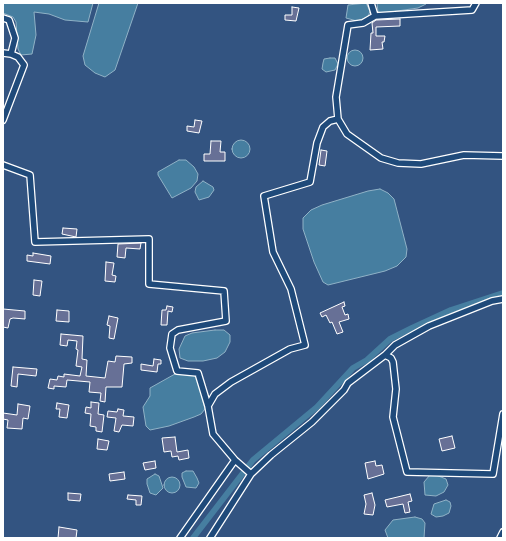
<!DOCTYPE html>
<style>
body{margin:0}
#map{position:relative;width:506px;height:541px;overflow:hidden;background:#335481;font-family:Caveat,sans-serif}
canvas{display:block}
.frame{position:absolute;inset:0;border:4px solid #fff;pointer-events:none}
</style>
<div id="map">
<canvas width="506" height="541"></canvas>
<div class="frame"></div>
</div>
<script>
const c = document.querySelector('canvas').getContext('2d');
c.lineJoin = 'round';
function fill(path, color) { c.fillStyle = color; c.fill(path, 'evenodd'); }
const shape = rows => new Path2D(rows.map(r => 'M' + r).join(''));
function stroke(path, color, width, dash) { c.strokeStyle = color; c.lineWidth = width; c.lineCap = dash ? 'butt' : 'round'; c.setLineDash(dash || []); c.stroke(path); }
const water = shape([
 [3,3,93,3,88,22,65,20,49,14,34,12,36,35,32,54,21,55,18,49,16,22,13,17,3,13,3,3],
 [99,3,138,3,115,70,105,77,95,73,85,65,83,56,99,3],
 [366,3,370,11,368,17,357,21,346,18,348,5,366,3],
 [377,3,426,3,426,4,418,8,383,13,378,12,377,3],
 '347 58a8 8 0 1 1 16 0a8 8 0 1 1-16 0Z',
 [330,58,335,58,338,64,335,70,326,72,322,69,323,63,324,59,330,58],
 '232 149a9 9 0 1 1 18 0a9 9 0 1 1-18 0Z',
 [179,160,186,160,194,167,198,174,197,181,191,188,172,198,158,175,158,172,179,160],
 [203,181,213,187,214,190,209,197,199,200,195,192,196,187,203,181],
 [380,189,388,193,394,199,407,249,406,257,397,266,385,271,328,285,323,282,314,262,303,229,303,218,311,210,322,205,368,191,380,189],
 [215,330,224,330,230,335,230,342,225,352,217,358,203,361,188,361,180,358,179,349,185,336,192,333,215,330],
 [175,374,193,375,197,377,205,409,201,414,194,417,169,426,150,430,146,426,143,407,150,396,150,388,175,374],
 [186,471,193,471,197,478,199,483,196,488,186,487,182,477,182,473,186,471],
 [155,474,159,476,163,488,156,495,150,493,147,484,147,479,155,474],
 [430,475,436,475,446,479,448,485,444,492,436,496,425,495,424,482,430,475],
 '164 485a8 8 0 1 1 16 0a8 8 0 1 1-16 0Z',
 [446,500,450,502,451,506,449,513,443,516,436,517,431,514,434,504,446,500],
 [415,517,422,519,425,523,424,538,388,538,385,530,393,520,415,517]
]);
const canal = shape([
 [193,538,253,460,317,407,353,368,367,360,390,339,412,328,451,310,503,293]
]);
const building = shape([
 [292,7,299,8,296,21,285,20,285,15,292,15,292,7],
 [400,19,400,26,376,27,376,36,385,36,384,42,382,42,383,49,370,50,371,33,373,33,372,23,376,20,400,19],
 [195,120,202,121,199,133,187,131,187,126,194,127,195,120],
 [211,141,221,141,220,152,225,152,225,161,204,161,204,154,210,154,211,141],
 [321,150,327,151,325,166,319,165,321,150],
 [63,228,77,229,76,237,62,234,63,228],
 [141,243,140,249,126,248,125,258,117,257,118,244,141,243],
 [33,253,51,256,50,264,27,261,27,255,33,256,33,253],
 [106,262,114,263,112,275,116,276,115,282,105,281,106,262],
 [34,280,42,281,40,296,33,295,34,280],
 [344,302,345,306,342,307,345,315,348,314,349,319,339,322,343,332,337,334,332,322,330,323,326,315,322,317,320,313,344,302],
 [167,306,173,307,172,312,168,311,167,325,161,325,162,310,166,310,167,306],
 [3,309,25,311,25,319,13,318,10,319,8,328,3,327,3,309],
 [57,310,69,311,69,322,56,321,57,310],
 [109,316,118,318,114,339,109,338,110,326,107,325,109,316],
 [61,334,83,336,82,359,87,360,86,376,105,378,108,361,115,362,116,356,132,357,132,363,124,364,122,387,106,387,105,402,100,401,101,393,89,392,90,382,67,380,66,387,54,386,54,389,48,388,50,379,57,380,58,376,64,377,64,374,80,376,82,367,76,366,78,350,76,349,77,341,68,340,67,346,60,345,61,334],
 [154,359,161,360,161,364,158,364,157,372,141,370,141,364,153,366,154,359],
 [13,367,37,369,36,376,18,374,17,387,11,386,13,367],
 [91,402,99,403,98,414,104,415,102,432,96,431,96,427,90,426,91,414,85,413,86,407,91,408,91,402],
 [57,403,69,405,67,418,59,417,60,409,56,409,57,403],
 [18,404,30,406,28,419,23,418,22,429,7,428,8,420,3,419,3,413,17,415,18,404],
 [118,409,124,410,123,416,134,417,133,426,122,425,119,432,114,431,116,418,107,417,108,411,117,412,118,409],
 [452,436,455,448,442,451,439,439,452,436],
 [175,437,177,452,188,450,189,458,179,460,178,456,172,457,171,451,164,452,162,438,175,437],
 [98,439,109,441,107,450,97,449,98,439],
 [155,461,156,468,145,470,143,463,155,461],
 [375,461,376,466,382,465,384,474,368,479,365,463,375,461],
 [124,472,125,479,110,481,109,474,124,472],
 [68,493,81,494,80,501,68,500,68,493],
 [372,493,375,505,373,515,364,514,366,504,364,495,372,493],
 [410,494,412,501,408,502,410,512,405,513,403,504,387,507,385,500,410,494],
 [128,495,142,496,141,505,136,505,136,500,127,499,128,495],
 [59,527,77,530,76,538,58,538,59,527]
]);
const minor = shape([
 [375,16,472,10,476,3],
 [3,18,9,20,15,38,11,54,3,53],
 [338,119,347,134,381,158,398,163,421,164,464,155,503,156],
 [3,120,24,65,18,57,11,54],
 [3,165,30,175,35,242,149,239,149,284,224,291,226,321,178,330,172,334,170,348,177,371,198,373,208,406],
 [385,355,395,345,429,326,492,301,503,299],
 [251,474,235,460,213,434,208,406,215,394,231,382,290,349,305,345,291,289,273,252,264,196,310,182,317,143,323,127,330,121,338,119,336,97,348,25,363,23,375,16,371,3],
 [180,538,235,460],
 [210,538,251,474,271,455,312,422,344,390,348,383,385,355,391,358,393,362,396,389,393,417,407,472,493,474,503,414],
 [500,538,503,532]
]);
fill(water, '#467ea0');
stroke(water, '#90b2c6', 1);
stroke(canal, '#467ea0', 6);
fill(building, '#677096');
stroke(building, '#fff', 1);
stroke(minor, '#fff', 8);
stroke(minor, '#1f4a7a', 5.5);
</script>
